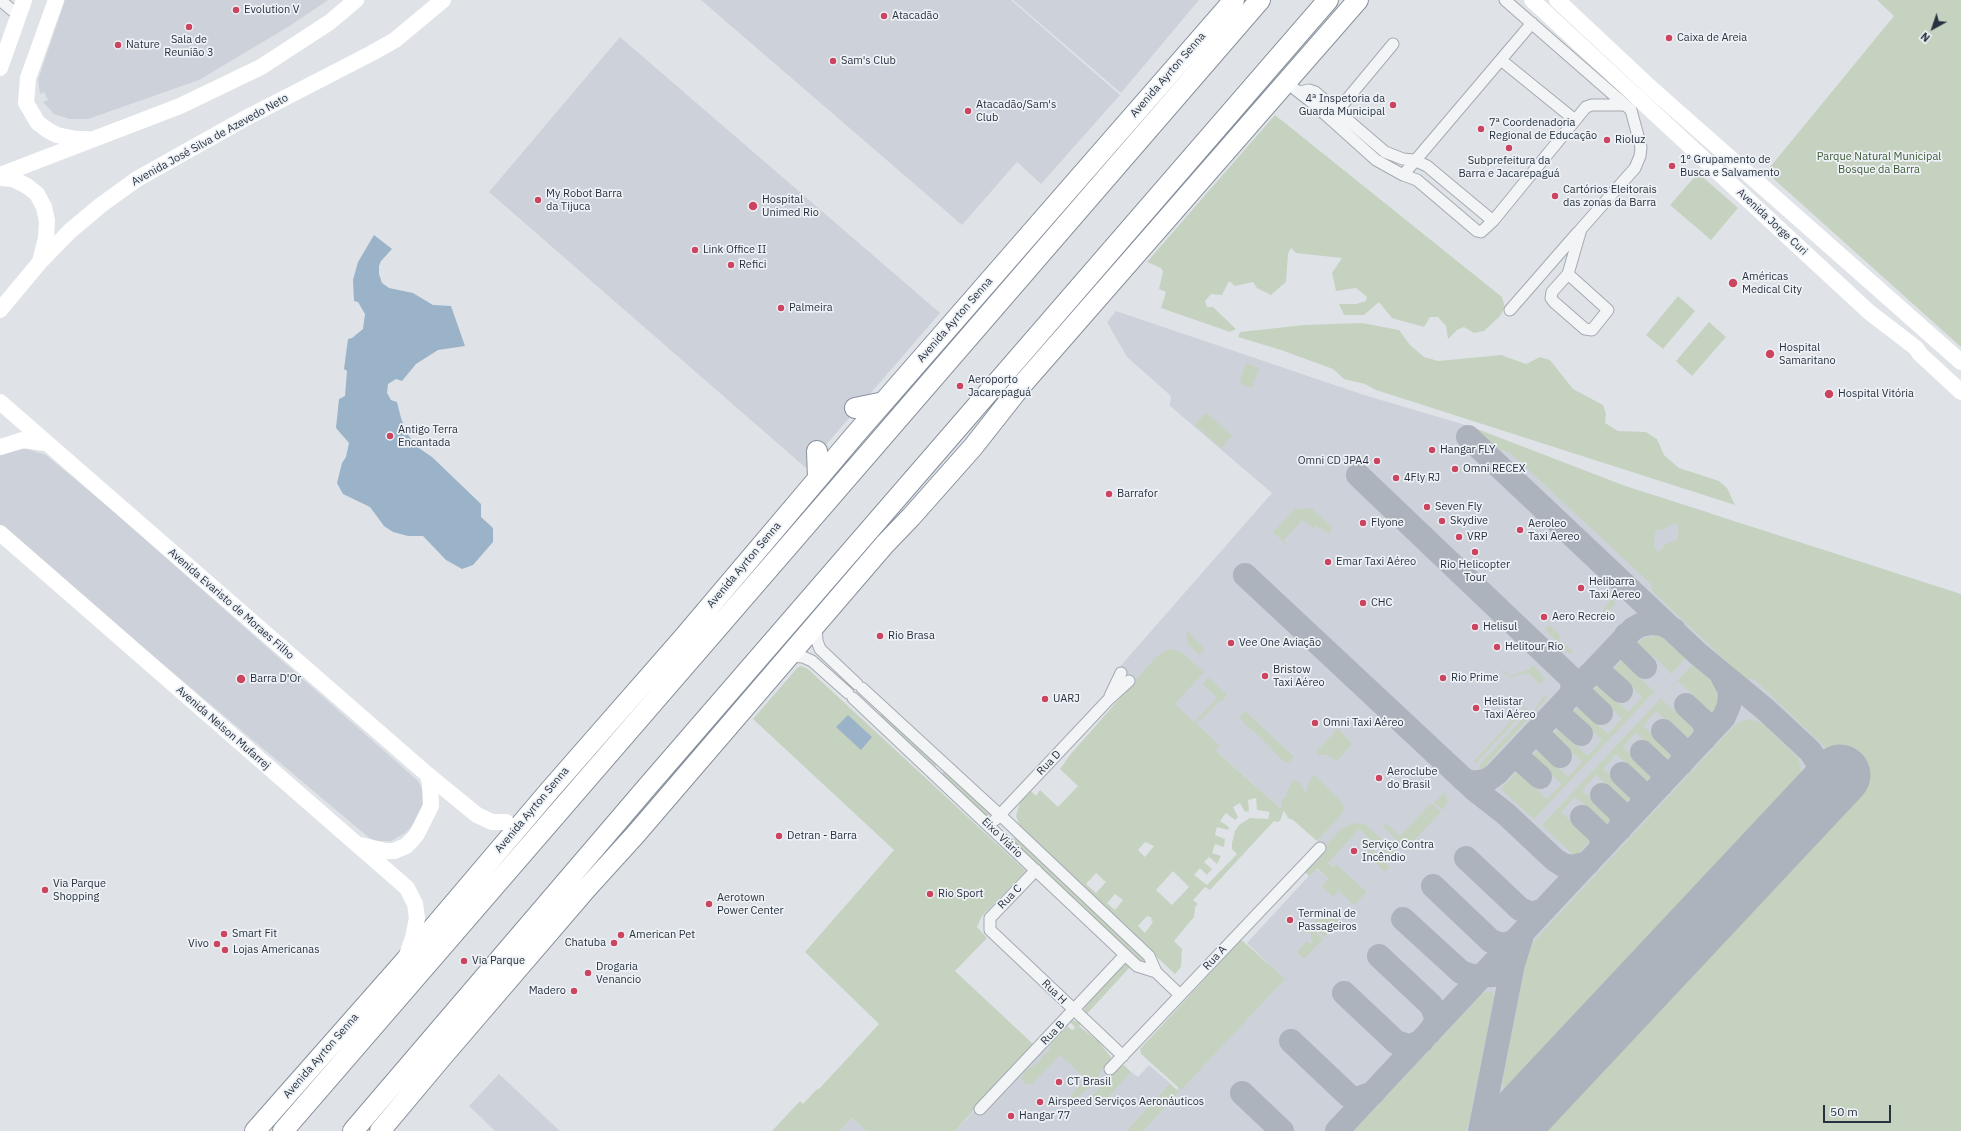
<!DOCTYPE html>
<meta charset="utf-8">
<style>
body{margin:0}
#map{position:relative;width:1961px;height:1131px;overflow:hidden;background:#dfe3e8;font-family:"IBM Plex Sans",sans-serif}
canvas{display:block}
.north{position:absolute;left:1913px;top:8px;width:40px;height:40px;-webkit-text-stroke:3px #eef2f6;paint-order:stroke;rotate:220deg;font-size:11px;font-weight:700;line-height:16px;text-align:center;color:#28323f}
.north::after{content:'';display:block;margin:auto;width:14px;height:18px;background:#28323f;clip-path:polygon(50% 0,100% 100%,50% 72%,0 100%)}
.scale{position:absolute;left:1823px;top:1105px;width:68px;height:18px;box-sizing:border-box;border:2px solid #28323f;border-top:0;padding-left:5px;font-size:12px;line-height:14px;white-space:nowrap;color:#28323f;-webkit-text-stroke:3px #eef2f6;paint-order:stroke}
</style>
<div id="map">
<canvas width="1961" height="1131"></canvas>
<div class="north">N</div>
<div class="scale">50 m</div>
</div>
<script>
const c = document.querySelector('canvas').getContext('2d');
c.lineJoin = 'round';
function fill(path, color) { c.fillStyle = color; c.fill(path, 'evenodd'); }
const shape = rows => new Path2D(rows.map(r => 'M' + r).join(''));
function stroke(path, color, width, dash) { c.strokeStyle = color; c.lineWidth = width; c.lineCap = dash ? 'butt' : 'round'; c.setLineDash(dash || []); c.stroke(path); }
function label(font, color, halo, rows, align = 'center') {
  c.font = font + ' "IBM Plex Sans",sans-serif'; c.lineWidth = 3.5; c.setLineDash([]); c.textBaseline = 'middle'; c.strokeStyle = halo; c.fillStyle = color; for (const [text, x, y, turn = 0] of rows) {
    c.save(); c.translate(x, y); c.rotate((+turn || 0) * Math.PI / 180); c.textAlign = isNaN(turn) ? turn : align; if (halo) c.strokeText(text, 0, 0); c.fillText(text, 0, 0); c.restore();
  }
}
const built = shape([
 [65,0,328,0,288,27,199,80,88,119,69,119,54,114,43,102,48,100,44,92,40,94,38,80],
 [701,0,1011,0,1120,95,1041,184,1017,162,962,225],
 [1013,0,1199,0,1121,93],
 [620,37,940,313,806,468,489,192],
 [1116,311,1364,395,1469,426,1625,486,1710,513,1918,696,1652,1131,1138,1131,1182,1084,1268,963,1247,943,1316,868,1328,879,1333,897,1335,864,1333,867,1328,863,1326,849,1317,841,1320,838,1297,823,1216,751,1139,679,1134,684,1117,670,1272,493,1170,406,1171,396,1127,357,1107,322],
 [27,449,46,455,112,510,418,781,424,793,422,809,416,822,405,833,391,841,375,841,367,836,58,576,0,525,0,455,8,450],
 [1064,1027,1110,1069,1124,1069,1131,1072,1138,1077,1149,1065,1170,1083,1126,1131,955,1131,978,1107,984,1113],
 [499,1074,560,1131,495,1131,469,1106],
 [852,1118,866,1131,840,1131]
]);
const green = shape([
 [1877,0,1961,0,1961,347,1766,172,1894,16],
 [1275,115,1502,297,1505,307,1500,316,1484,331,1474,333,1464,327,1457,330,1448,339,1446,326,1438,317,1430,317,1424,327,1392,318,1379,302,1364,315,1344,315,1339,304,1356,304,1366,301,1367,297,1356,288,1336,291,1332,273,1342,258,1296,253,1291,248,1288,254,1286,282,1271,295,1257,288,1253,282,1235,286,1229,281,1222,295,1211,294,1205,301,1207,307,1213,307,1236,329,1230,332,1161,308,1166,292,1159,289,1163,272,1161,268,1147,262],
 [1698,173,1738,208,1711,240,1670,205],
 [1678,296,1695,311,1663,349,1646,335],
 [1709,322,1726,337,1692,376,1676,361],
 [1362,323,1399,330,1410,345,1424,357,1438,361,1501,355,1526,364,1540,357,1550,360,1573,389,1603,405,1606,414,1605,423,1618,431,1646,432,1657,439,1664,455,1679,468,1719,481,1727,488,1735,505,1376,390,1365,384,1344,379,1333,369,1281,350,1238,337,1240,332,1304,325],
 [1246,363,1259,368,1252,388,1239,383],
 [1206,412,1232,436,1221,448,1195,425],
 [1469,426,1625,486,1961,594,1961,1131,1539,1131,1853,797,1858,787,1828,757,1831,753,1758,683,1752,678,1746,680,1651,590,1652,587,1650,583,1536,477,1510,453,1501,450,1487,440,1472,434],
 [1673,523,1678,524,1678,539,1666,544,1659,552,1654,547,1655,532,1658,530,1664,530],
 [1311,508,1333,528,1328,534,1322,528,1319,530,1317,526,1313,528,1302,520,1284,540,1289,545,1288,546,1273,532,1295,509],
 [1612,598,1616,603,1603,618,1603,610],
 [1549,625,1560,635,1559,640,1573,651,1570,654,1545,630],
 [1186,630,1205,649,1199,655,1188,644],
 [1653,636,1660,636,1668,641,1685,657,1685,659,1534,819,1501,789,1522,766,1536,780,1532,785,1547,799,1562,784,1546,770,1542,774,1528,760,1542,745,1557,758,1553,763,1568,777,1582,762,1567,748,1562,752,1548,739,1563,724,1577,737,1573,742,1588,756,1602,740,1587,726,1583,731,1568,718,1583,702,1597,715,1593,720,1608,734,1622,719,1607,705,1603,709,1588,696,1603,680,1617,694,1613,698,1628,712,1642,697,1628,683,1623,687,1609,674,1626,656,1640,669,1636,675,1654,691,1671,673,1653,656,1648,661,1633,648,1643,638],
 [1171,649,1181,652,1204,672,1175,704,1194,722,1217,698,1203,684,1208,677,1227,695,1221,702,1219,701,1201,720,1195,722,1220,746,1216,751,1280,808,1282,807,1281,800,1287,796,1287,791,1291,783,1294,780,1299,782,1306,793,1309,781,1314,775,1341,801,1344,808,1342,814,1317,841,1293,820,1288,818,1284,810,1280,821,1277,822,1274,821,1210,890,1205,887,1193,900,1198,904,1195,907,1194,917,1174,941,1182,949,1181,967,1175,974,1022,831,1016,816,1020,802,1031,791,1036,796,1040,790,1058,807,1078,786,1060,769,1070,755,1155,658,1164,651],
 [1256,798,1257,810,1270,812,1268,819,1250,818,1239,825,1235,831,1232,843,1232,849,1237,854,1207,885,1194,875,1200,868,1207,875,1212,869,1204,862,1209,857,1217,864,1221,856,1212,853,1215,844,1224,847,1225,839,1215,835,1217,827,1228,830,1229,827,1220,821,1226,813,1235,820,1238,817,1233,807,1240,803,1245,812,1249,811,1248,800],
 [1145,842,1154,846,1145,857,1138,850],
 [1173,871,1189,887,1172,905,1156,890],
 [1096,873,1106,882,1096,893,1086,884],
 [1115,894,1123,900,1115,910,1107,903],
 [1147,916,1152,918,1151,920,1153,922,1145,933,1138,926],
 [1533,665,1545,679,1540,685,1529,673,1509,677,1497,668,1501,671,1503,670,1509,676,1528,670],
 [1692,665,1694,665,1716,687,1718,698,1715,708,1707,717,1691,703,1696,697,1678,681,1661,699,1679,715,1684,711,1699,726,1682,743,1667,729,1671,724,1656,711,1643,726,1658,739,1662,735,1676,749,1662,765,1647,750,1650,746,1636,733,1623,747,1637,761,1641,757,1656,771,1642,787,1627,772,1631,768,1616,754,1603,769,1617,782,1621,779,1636,793,1621,808,1607,794,1611,789,1596,775,1582,790,1597,805,1601,800,1616,814,1601,829,1586,815,1591,810,1575,797,1561,812,1576,826,1581,822,1595,835,1575,857,1542,825],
 [801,666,808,669,1026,871,982,916,977,927,987,938,955,971,1033,1044,955,1131,866,1131,852,1118,840,1131,772,1131,800,1101,803,1104,816,1090,820,1088,879,1024,805,952,894,850,753,719,798,667],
 [1548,694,1544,702,1481,770,1479,767,1480,764,1529,712,1532,714,1543,697],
 [1524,707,1526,709,1477,762,1473,762],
 [1245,711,1294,757,1289,762,1284,762,1258,735,1244,724,1245,723,1239,718],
 [882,713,936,763,936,767,879,716],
 [1750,719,1763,724,1798,758,1802,772,1798,783,1516,1084,1510,1089,1505,1089,1502,1083,1526,961,1535,940,1733,727,1742,721],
 [1338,728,1352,744,1337,761,1328,755,1319,755,1316,752],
 [943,772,946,772,989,813,990,815,986,816,942,775],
 [1444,792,1448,802,1443,810,1434,803],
 [1431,803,1441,812,1408,847,1404,847,1383,827,1386,823,1400,836],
 [1354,823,1365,824,1400,856,1395,862,1359,829,1328,863,1333,867,1336,864,1367,892,1354,905,1339,891,1333,897,1322,886,1328,879,1317,868,1309,876,1303,870,1342,828],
 [1013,838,1016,838,1147,961,1148,964,1144,964,1013,842],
 [1371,849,1390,867,1385,872,1366,854],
 [1326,909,1339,921,1324,937,1311,925],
 [1309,927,1323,939,1304,959,1297,952,1306,942,1312,944,1313,942,1311,940,1311,934,1304,932],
 [1241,940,1244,942,1285,979,1181,1090,1141,1054,1140,1049],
 [1127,964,1131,966,1085,1016,1084,1011,1085,1006,1123,965],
 [1488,991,1493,993,1494,998,1469,1122,1465,1131,1354,1131,1482,994],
 [1072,1020,1081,1023,1079,1026,1098,1041,1111,1057,1108,1064,1102,1069,1099,1076,1091,1086,1076,1098,1071,1105,1066,1106,1062,1105,1086,1079,1060,1055,1032,1084,1026,1084,1021,1079,1025,1071,1040,1061,1042,1056,1049,1051,1053,1036,1064,1024,1072,1030,1074,1029,1075,1027,1070,1022],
 [1124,1065,1131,1072,1101,1105,1092,1096,1119,1066],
 [1170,1083,1179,1092,1143,1131,1126,1131]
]);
const water = shape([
 [374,235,392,249,381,261,379,266,379,274,382,283,389,288,413,293,433,305,451,306,465,346,438,350,416,364,402,381,396,379,388,384,387,393,391,400,397,402,401,418,407,433,416,446,432,457,481,504,481,517,493,528,493,542,473,565,462,569,446,560,423,536,408,536,393,532,384,526,370,507,343,494,337,483,342,463,346,457,349,443,336,428,339,399,345,396,347,371,344,369,348,339,352,338,363,329,365,314,358,302,354,301,353,280,358,262],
 [848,715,872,737,861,750,836,727]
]);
const taxiway = shape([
 [1468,437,1697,653,1766,710,1810,751,1819,764,1822,775,1822,783,1818,798],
 [1358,475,1571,678,1573,688,1569,697],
 [1245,575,1474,789,1506,814,1555,860,1563,865,1572,867,1588,863],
 [1626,635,1624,642,1627,649,1645,667],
 [1589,675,1596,673,1603,675,1621,691],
 [1582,682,1581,690,1583,696,1601,713],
 [1562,704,1561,712,1563,718,1581,734],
 [1686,705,1704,722,1706,729,1704,739],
 [1663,731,1681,748,1683,755,1681,764],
 [1529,739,1536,737,1543,739,1560,756],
 [1642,752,1660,769,1663,776,1661,785],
 [1509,761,1516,759,1522,761,1540,777],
 [1622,774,1640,791,1643,798,1640,807],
 [1463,779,1472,783,1486,781,1496,774,1633,629,1640,625,1653,623,1662,624,1674,630],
 [1602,795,1620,812,1622,819,1620,829],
 [1582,817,1600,834,1602,841,1600,850],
 [1466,858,1520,909,1532,914,1544,910],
 [1433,886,1491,941,1502,945,1514,942],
 [1403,919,1461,972,1472,976,1494,975],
 [1379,956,1431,1005,1436,1017,1435,1024,1429,1033],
 [1344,993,1396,1042,1408,1046,1413,1045,1422,1041],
 [1291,1041,1348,1095,1353,1098,1359,1098,1373,1093],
 [1242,1093,1282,1131],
 [1487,1098,1487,1104,1492,1112,1505,1119,1511,1118,1520,1114,1537,1097],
 [1337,1131,1724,717,1729,705,1730,691,1721,674],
 [1480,1131,1513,964,1521,939]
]);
const runway = shape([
 [1506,1131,1840,775]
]);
const street = shape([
 [0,0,19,16],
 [1505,0,1631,110,1641,147,1640,156,1635,168,1581,229,1568,274,1552,292,1551,298,1554,302,1585,329,1592,330,1608,310,1568,274],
 [1501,60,1575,120],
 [1287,83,1309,100,1376,160,1403,175,1417,180,1477,231,1481,232,1493,221,1586,107,1592,105,1624,105],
 [1299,92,1309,90,1315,92,1385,152,1403,159,1414,160,1427,166,1493,221],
 [1334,115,1393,44],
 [1403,175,1532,23],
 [1510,310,1578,232],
 [816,625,817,641,820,649,857,684],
 [788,656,803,657,812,661,848,693],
 [862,688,1000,815,1149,956,1156,972],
 [1110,696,1121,673],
 [853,698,1137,966,1156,972,1180,995],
 [995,820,1108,700,1129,681],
 [1036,870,990,918,990,930,1123,1056],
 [1110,1069,1320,848],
 [980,1109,1125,955]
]);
const secondary = shape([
 [56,0,28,78,26,103,38,123,49,131,57,135,76,139,87,139],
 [1532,0,1869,312,1916,348,1920,354,1961,392],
 [1557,0,1652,89,1961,362],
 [0,68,24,0],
 [0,175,180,106,261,67,330,22,356,0],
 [0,178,13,179,27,186,37,194,44,207,47,221,46,238,40,262],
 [0,310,40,262,70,231,101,205,137,179,244,119,372,53,395,40,443,0],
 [0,402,428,775,477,815,492,822,506,822],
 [0,447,23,440,45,443],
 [0,533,407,888,415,904,417,918,413,938,407,955],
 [360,845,386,851,394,851,406,846,412,840,417,834,431,806,430,784,428,775]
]);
const highway = shape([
 [855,408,884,402],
 [817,451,818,478],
 [255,1131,404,962,550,790,683,638,854,436,1234,0],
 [283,1131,1260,0],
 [353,1131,647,787,1328,0],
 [380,1131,442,1057,587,888,636,834,885,544,911,517,973,447,1021,386,1358,0]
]);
const markers = [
 [236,10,4,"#cc4560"],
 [884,16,4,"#cc4560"],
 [189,27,4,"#cc4560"],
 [1669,38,4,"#cc4560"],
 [118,45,4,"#cc4560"],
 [833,61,4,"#cc4560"],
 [1393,105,4,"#cc4560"],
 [968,111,4,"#cc4560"],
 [1481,129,4,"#cc4560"],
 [1607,140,4,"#cc4560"],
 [1509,148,4,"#cc4560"],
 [1672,166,4,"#cc4560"],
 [1555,196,4,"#cc4560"],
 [538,200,4,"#cc4560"],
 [753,206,5,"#cc4560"],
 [695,250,4,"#cc4560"],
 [731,265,4,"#cc4560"],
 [1733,283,5,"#cc4560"],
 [781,308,4,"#cc4560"],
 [1770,354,5,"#cc4560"],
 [960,386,4,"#cc4560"],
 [1829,394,5,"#cc4560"],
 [390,436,4,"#cc4560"],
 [1432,450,4,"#cc4560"],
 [1377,461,4,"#cc4560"],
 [1455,469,4,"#cc4560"],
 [1396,478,4,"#cc4560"],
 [1109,494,4,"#cc4560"],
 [1427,507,4,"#cc4560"],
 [1442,521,4,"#cc4560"],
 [1363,523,4,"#cc4560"],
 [1520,530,4,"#cc4560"],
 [1459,537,4,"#cc4560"],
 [1475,552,4,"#cc4560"],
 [1328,562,4,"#cc4560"],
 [1581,588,4,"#cc4560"],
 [1363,603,4,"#cc4560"],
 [1544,617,4,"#cc4560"],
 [1475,627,4,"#cc4560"],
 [880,636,4,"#cc4560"],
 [1231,643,4,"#cc4560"],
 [1497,647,4,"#cc4560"],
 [1265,676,4,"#cc4560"],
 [1443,678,4,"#cc4560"],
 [241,679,5,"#cc4560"],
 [1045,699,4,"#cc4560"],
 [1476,708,4,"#cc4560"],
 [1315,723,4,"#cc4560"],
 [1379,778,4,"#cc4560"],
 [779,836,4,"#cc4560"],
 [1354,851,4,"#cc4560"],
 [45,890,4,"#cc4560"],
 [930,894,4,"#cc4560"],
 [709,904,4,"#cc4560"],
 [1290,920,4,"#cc4560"],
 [224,934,4,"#cc4560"],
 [621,935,4,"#cc4560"],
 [614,943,4,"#cc4560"],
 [217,944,4,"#cc4560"],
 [225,950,4,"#cc4560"],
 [464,961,4,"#cc4560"],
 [588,973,4,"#cc4560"],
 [574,991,4,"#cc4560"],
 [1059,1082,4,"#cc4560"],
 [1040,1102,4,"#cc4560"],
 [1011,1116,4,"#cc4560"]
];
const poiNames = [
 ["Evolution V",244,10],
 ["Atacadão",892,16],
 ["Caixa de Areia",1677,38],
 ["Sala de",189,40,"center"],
 ["Reunião 3",189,53,"center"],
 ["Nature",126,45],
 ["Sam's Club",841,61],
 ["4ª Inspetoria da",1385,99,"right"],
 ["Guarda Municipal",1385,112,"right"],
 ["Atacadão/Sam's",976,105],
 ["Club",976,118],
 ["7ª Coordenadoria",1489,123],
 ["Regional de Educação",1489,136],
 ["Rioluz",1615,140],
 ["1º Grupamento de",1680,160],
 ["Busca e Salvamento",1680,173],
 ["Subprefeitura da",1509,161,"center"],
 ["Barra e Jacarepaguá",1509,174,"center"],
 ["Cartórios Eleitorais",1563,190],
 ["das zonas da Barra",1563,203],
 ["My Robot Barra",546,194],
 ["da Tijuca",546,207],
 ["Hospital",762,200],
 ["Unimed Rio",762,213],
 ["Link Office II",703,250],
 ["Refici",739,265],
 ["Américas",1742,277],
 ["Medical City",1742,290],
 ["Palmeira",789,308],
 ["Hospital",1779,348],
 ["Samaritano",1779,361],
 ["Aeroporto",968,380],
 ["Jacarepaguá",968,393],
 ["Hospital Vitória",1838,394],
 ["Antigo Terra",398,430],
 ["Encantada",398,443],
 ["Hangar FLY",1440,450],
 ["Omni CD JPA4",1369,461,"right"],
 ["Omni RECEX",1463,469],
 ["4Fly RJ",1404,478],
 ["Barrafor",1117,494],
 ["Seven Fly",1435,507],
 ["Skydive",1450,521],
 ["Flyone",1371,523],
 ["Aeroleo",1528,524],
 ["Taxi Aereo",1528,537],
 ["VRP",1467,537],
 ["Emar Taxi Aéreo",1336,562],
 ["Rio Helicopter",1475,565,"center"],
 ["Tour",1475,578,"center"],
 ["Helibarra",1589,582],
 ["Taxi Aereo",1589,595],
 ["CHC",1371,603],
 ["Aero Recreio",1552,617],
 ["Helisul",1483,627],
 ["Rio Brasa",888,636],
 ["Vee One Aviação",1239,643],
 ["Helitour Rio",1505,647],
 ["Bristow",1273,670],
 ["Taxi Aéreo",1273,683],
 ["Rio Prime",1451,678],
 ["Barra D'Or",250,679],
 ["UARJ",1053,699],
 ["Helistar",1484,702],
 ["Taxi Aéreo",1484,715],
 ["Omni Taxi Aéreo",1323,723],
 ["Aeroclube",1387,772],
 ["do Brasil",1387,785],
 ["Detran - Barra",787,836],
 ["Serviço Contra",1362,845],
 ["Incêndio",1362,858],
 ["Via Parque",53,884],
 ["Shopping",53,897],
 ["Rio Sport",938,894],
 ["Aerotown",717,898],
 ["Power Center",717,911],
 ["Terminal de",1298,914],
 ["Passageiros",1298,927],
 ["Smart Fit",232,934],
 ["American Pet",629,935],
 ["Chatuba",606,943,"right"],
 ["Vivo",209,944,"right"],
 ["Lojas Americanas",233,950],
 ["Via Parque",472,961],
 ["Drogaria",596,967],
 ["Venancio",596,980],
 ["Madero",566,991,"right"],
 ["CT Brasil",1067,1082],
 ["Airspeed Serviços Aeronáuticos",1048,1102],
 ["Hangar 77",1019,1116]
];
const streetNames = [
 ["Avenida Ayrton Senna",1168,75,-49],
 ["Avenida José Silva de Azevedo Neto",210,140,-29],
 ["Avenida Jorge Curi",1772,222,43],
 ["Avenida Ayrton Senna",955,320,-49],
 ["Avenida Ayrton Senna",744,565,-50],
 ["Avenida Evaristo de Moraes Filho",231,604,41],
 ["Avenida Nelson Mufarrej",223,728,41],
 ["Rua D",1049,763,-46],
 ["Avenida Ayrton Senna",532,810,-50],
 ["Eixo Viário",1002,838,44],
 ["Rua C",1010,897,-46],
 ["Rua A",1215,958,-47],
 ["Rua H",1054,992,44],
 ["Rua B",1053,1033,-46],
 ["Avenida Ayrton Senna",321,1056,-49]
];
const parkNames = [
 ["Parque Natural Municipal",1879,157],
 ["Bosque da Barra",1879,170]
];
fill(built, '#cdd2da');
fill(green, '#c6d2c0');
fill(water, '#9ab3c8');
stroke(taxiway, '#acb3bc', 24);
stroke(runway, '#acb3bc', 61);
stroke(street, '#a4aab2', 13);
stroke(highway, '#87919e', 22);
stroke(street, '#f2f4f6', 11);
stroke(secondary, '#fff', 16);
stroke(highway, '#fff', 20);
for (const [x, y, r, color] of markers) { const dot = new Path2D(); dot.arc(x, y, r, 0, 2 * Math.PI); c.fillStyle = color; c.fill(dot); stroke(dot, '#eef2f6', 1.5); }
label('11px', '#28323f', '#eef2f6', poiNames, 'left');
label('11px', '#28323f', '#eef2f6', streetNames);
label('11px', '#3e5a36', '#eef2f6', parkNames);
</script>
